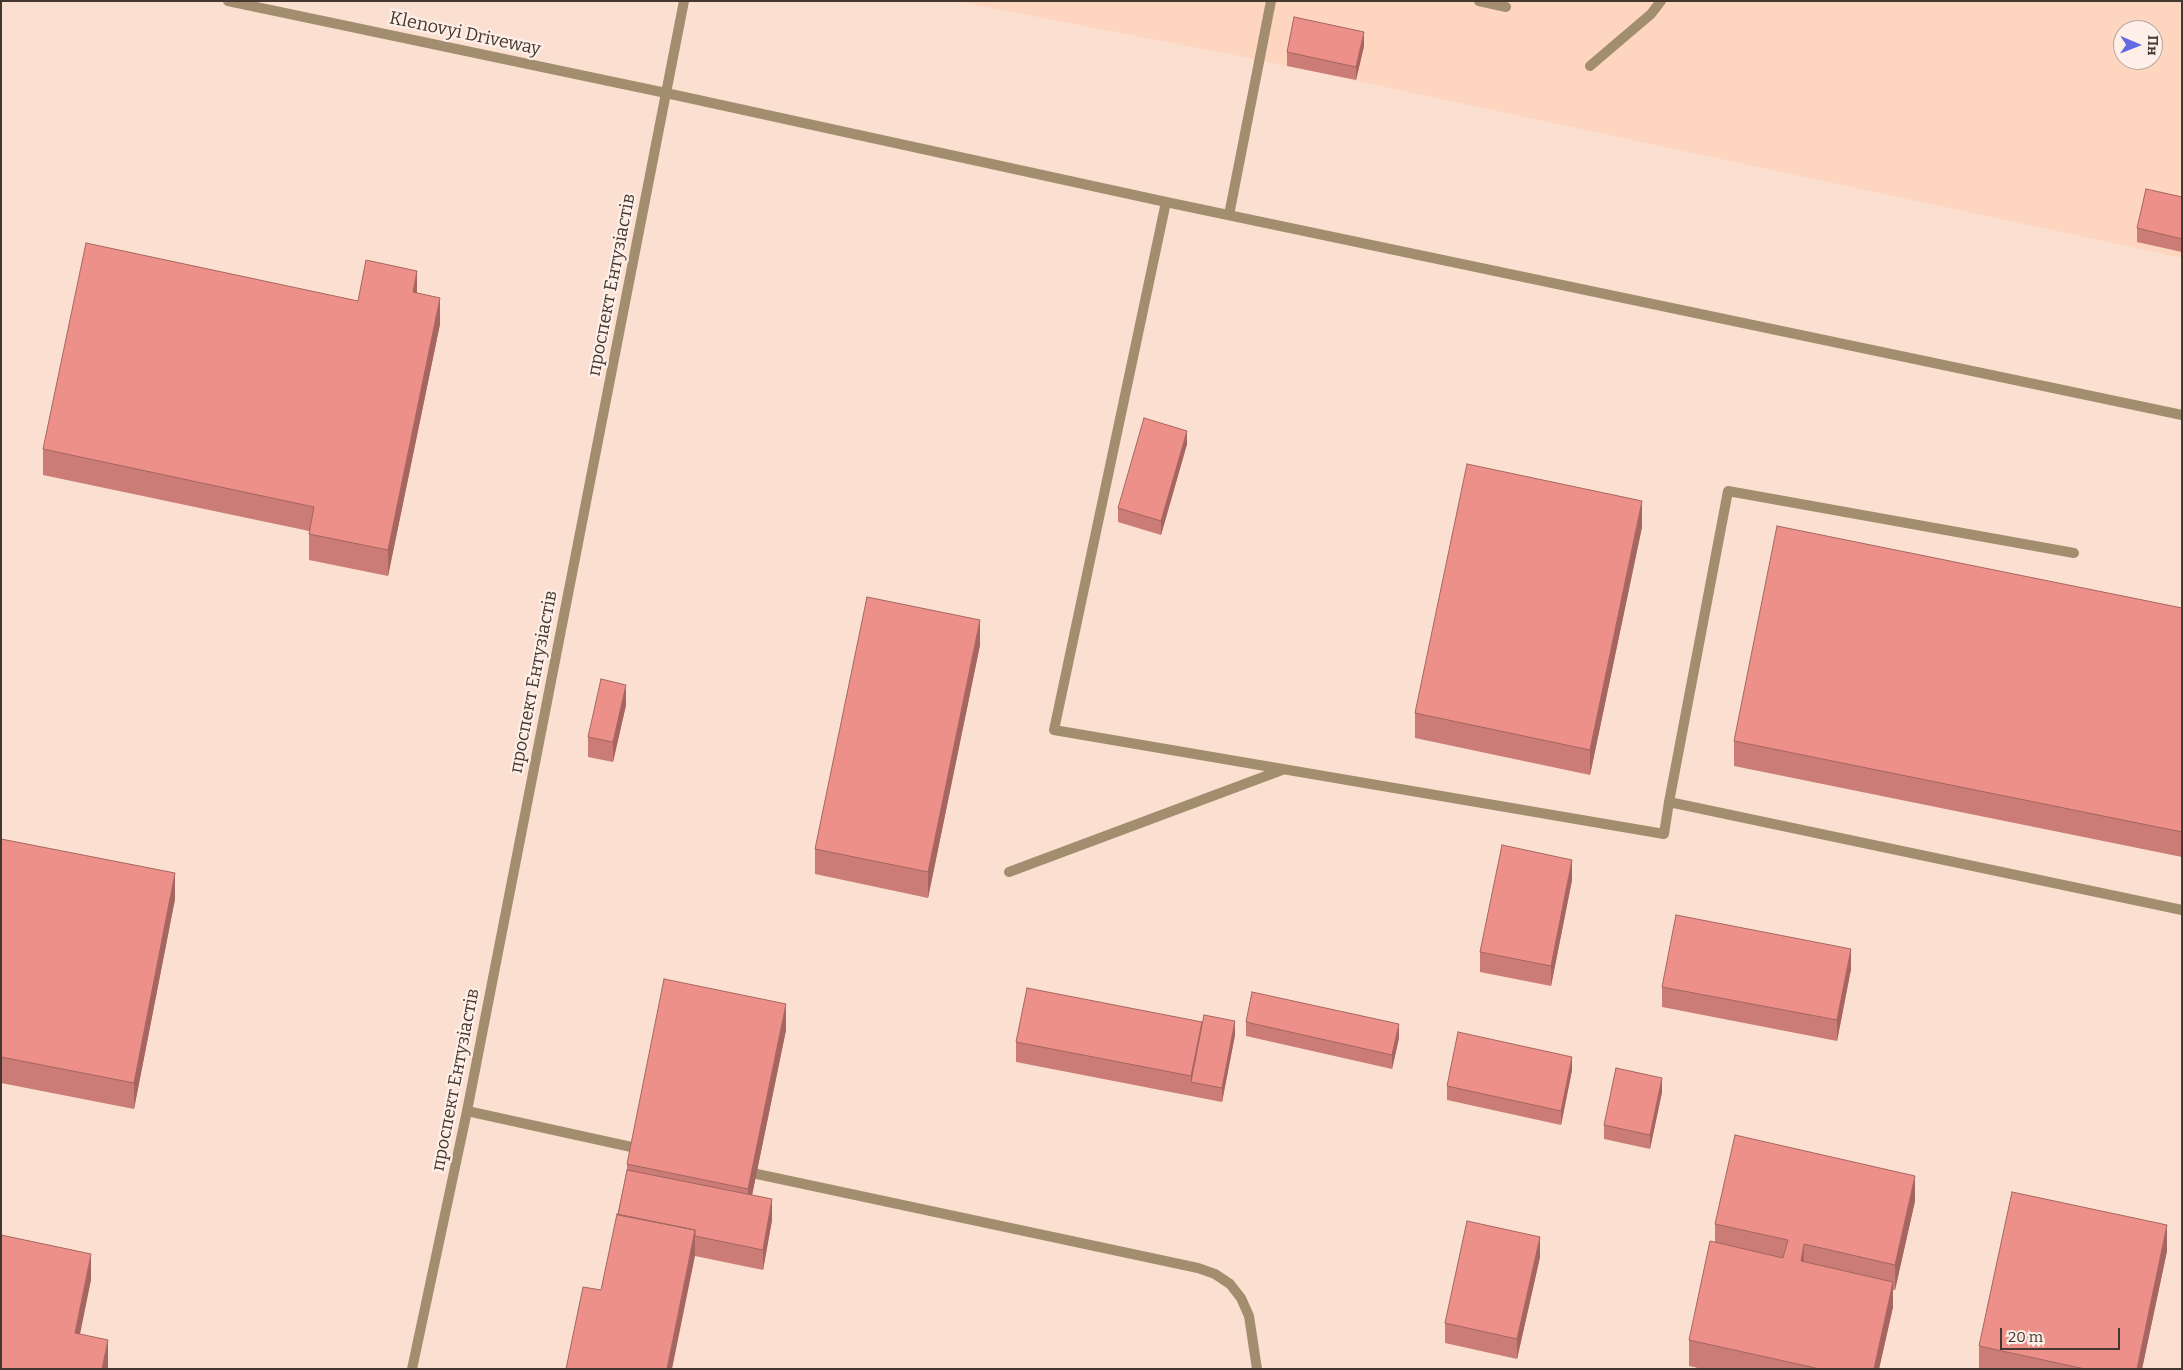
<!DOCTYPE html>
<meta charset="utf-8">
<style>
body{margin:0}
#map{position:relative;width:2183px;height:1370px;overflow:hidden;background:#fbe0d1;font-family:Bitter,serif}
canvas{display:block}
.frame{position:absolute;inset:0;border:2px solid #44372f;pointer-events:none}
.north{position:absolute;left:2113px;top:20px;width:50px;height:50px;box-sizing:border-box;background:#fef0e9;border:1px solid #b4a69f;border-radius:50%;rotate:91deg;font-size:14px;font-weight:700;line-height:20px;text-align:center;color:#44372f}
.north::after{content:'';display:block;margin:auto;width:18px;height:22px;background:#626ae2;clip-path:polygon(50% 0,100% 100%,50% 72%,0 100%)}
.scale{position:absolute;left:2000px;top:1328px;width:120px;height:22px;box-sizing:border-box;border:2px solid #44372f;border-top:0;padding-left:6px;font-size:15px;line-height:18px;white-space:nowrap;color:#44372f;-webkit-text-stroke:4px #fef0e9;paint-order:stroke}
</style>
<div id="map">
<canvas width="2183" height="1370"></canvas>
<div class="frame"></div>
<div class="north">Пн</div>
<div class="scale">20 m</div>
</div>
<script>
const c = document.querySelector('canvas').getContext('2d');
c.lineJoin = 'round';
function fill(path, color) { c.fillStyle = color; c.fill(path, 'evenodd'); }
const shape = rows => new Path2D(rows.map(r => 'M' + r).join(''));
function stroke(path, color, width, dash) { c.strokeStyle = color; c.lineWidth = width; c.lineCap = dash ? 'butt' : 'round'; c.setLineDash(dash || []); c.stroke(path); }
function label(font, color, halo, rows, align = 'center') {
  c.font = font + ' Bitter,serif'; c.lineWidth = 4.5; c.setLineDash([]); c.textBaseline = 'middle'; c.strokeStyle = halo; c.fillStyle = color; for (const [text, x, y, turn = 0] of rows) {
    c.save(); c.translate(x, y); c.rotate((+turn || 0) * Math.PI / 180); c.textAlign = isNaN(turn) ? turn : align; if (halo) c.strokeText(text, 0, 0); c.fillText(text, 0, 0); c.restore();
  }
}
const built = shape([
 [956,1,2182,1,2182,258,1259,60],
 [2123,30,2153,30,2153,60,2123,60]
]);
const service = shape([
 [1479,1,1506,7],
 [1590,66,1651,14,1661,1],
 [1166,202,1054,730,1664,834,1669,802,2182,910],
 [1229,215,1271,1],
 [1669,802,1728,491,2074,553],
 [1009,872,1282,770],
 [467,1111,636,1148],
 [757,1174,1198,1268,1215,1274,1230,1284,1241,1298,1249,1316,1257,1369]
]);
const minor = shape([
 [228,1,666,93]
]);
const tertiary = shape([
 [666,93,1166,202,2182,415],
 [412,1369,467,1111,684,1]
]);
const wall = shape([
 [1364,46,1356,80,1287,66,1287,52],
 [2182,197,2182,252,2137,242,2137,228],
 [417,293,440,324,388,576,309,560,309,531,43,475,43,449,358,301],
 [1187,444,1161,535,1118,522,1118,508],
 [1642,527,1590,775,1415,738,1415,713],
 [2182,608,2182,857,1734,766,1734,741],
 [980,645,928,898,815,874,815,849],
 [626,705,613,762,588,757,588,737],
 [1,839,175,899,134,1109,1,1083],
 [1572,880,1551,986,1480,972,1480,952],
 [1851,969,1837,1041,1662,1007,1662,987],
 [1246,1022,1399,1038,1392,1069,1246,1036],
 [1202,1027,1235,1035,1222,1102,1016,1062,1016,1042],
 [786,1030,752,1195,772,1220,763,1270,695,1256,601,1290,627,1170,627,1164],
 [1572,1070,1561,1125,1447,1100,1447,1086],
 [1662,1092,1650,1149,1604,1139,1604,1125],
 [1915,1201,1895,1290,1893,1290,1893,1307,1879,1369,1702,1369,1689,1366,1689,1340,1715,1243,1715,1224],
 [2167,1251,2142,1369,1979,1369,1979,1346],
 [1540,1257,1517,1359,1445,1343,1445,1323]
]);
const shadedWall = shape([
 [1364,32,1364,46,1356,80,1356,67],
 [417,271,417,297,413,292],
 [440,298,440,324,388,576,388,550],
 [1187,431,1187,444,1161,535,1161,521],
 [1642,501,1642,527,1590,775,1590,750],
 [980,620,980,645,928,898,928,872],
 [626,685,626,705,613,762,613,742],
 [1572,860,1572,880,1551,986,1551,966],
 [175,873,175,899,134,1109,134,1083],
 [1851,949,1851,969,1837,1041,1837,1020],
 [786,1004,786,1030,748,1215,748,1189],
 [1235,1021,1235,1035,1222,1102,1222,1088],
 [1202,1022,1202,1042,1191,1082,1191,1076],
 [1399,1024,1399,1038,1392,1069,1392,1055],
 [1572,1057,1572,1070,1561,1125,1561,1111],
 [1662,1078,1662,1092,1650,1149,1650,1135],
 [1915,1176,1915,1201,1895,1290,1895,1265],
 [772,1199,772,1220,763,1270,763,1250],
 [2167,1225,2167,1251,2142,1369,2137,1369],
 [695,1230,695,1256,672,1369,667,1369],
 [1540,1237,1540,1257,1517,1359,1517,1339],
 [1804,1244,1804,1270,1801,1261],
 [91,1254,91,1280,75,1359,75,1333],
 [1893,1282,1893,1307,1879,1369,1874,1369],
 [108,1340,108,1369,102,1369]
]);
const building = shape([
 [1294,17,1364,32,1356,67,1287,52,1294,17],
 [2146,189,2182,197,2182,239,2137,228,2146,189],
 [86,243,358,301,366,260,417,271,413,292,440,298,388,550,309,534,314,507,43,449,86,243],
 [1144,418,1187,431,1161,521,1118,508,1144,418],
 [1467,464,1642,501,1590,750,1415,713,1467,464],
 [1777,526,2182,608,2182,832,1734,741,1777,526],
 [867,597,980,620,928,872,815,849,867,597],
 [601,679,626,685,613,742,588,737,601,679],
 [1,839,175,873,134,1083,1,1057,1,839],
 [1502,845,1572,860,1551,966,1480,952,1502,845],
 [1676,915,1851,949,1837,1020,1662,987,1676,915],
 [664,979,786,1004,748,1189,627,1164,664,979],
 [1027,988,1202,1022,1191,1076,1016,1042,1027,988],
 [1252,992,1399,1024,1392,1055,1246,1022,1252,992],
 [1204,1015,1235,1021,1222,1088,1191,1082,1204,1015],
 [1458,1032,1572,1057,1561,1111,1447,1086,1458,1032],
 [1616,1068,1662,1078,1650,1135,1604,1125,1616,1068],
 [1735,1135,1915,1176,1895,1265,1804,1244,1801,1261,1893,1282,1874,1369,1820,1369,1689,1340,1710,1241,1783,1258,1788,1240,1715,1224,1735,1135],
 [627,1170,772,1199,763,1250,695,1236,695,1230,618,1215,627,1170],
 [2012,1192,2167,1225,2137,1369,2085,1369,1979,1346,2012,1192],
 [617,1214,695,1230,667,1369,566,1369,583,1287,601,1290,617,1214],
 [1467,1221,1540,1237,1517,1339,1445,1323,1467,1221],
 [1,1235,91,1254,75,1333,108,1340,102,1369,1,1369,1,1235]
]);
const streetNames = [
 ["Klenovyi Driveway",465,34,12],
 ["проспект Ентузіастів",612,285,-79],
 ["проспект Ентузіастів",534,682,-79],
 ["проспект Ентузіастів",456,1080,-79]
];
fill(built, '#fed5be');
stroke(service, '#a28e6e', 10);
stroke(minor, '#a28e6e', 10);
stroke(tertiary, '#a28e6e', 10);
fill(wall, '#cb7c76');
fill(shadedWall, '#a56560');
fill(building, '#ec9089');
stroke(building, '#a56560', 1);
label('18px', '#44372f', '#fef0e9', streetNames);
</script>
